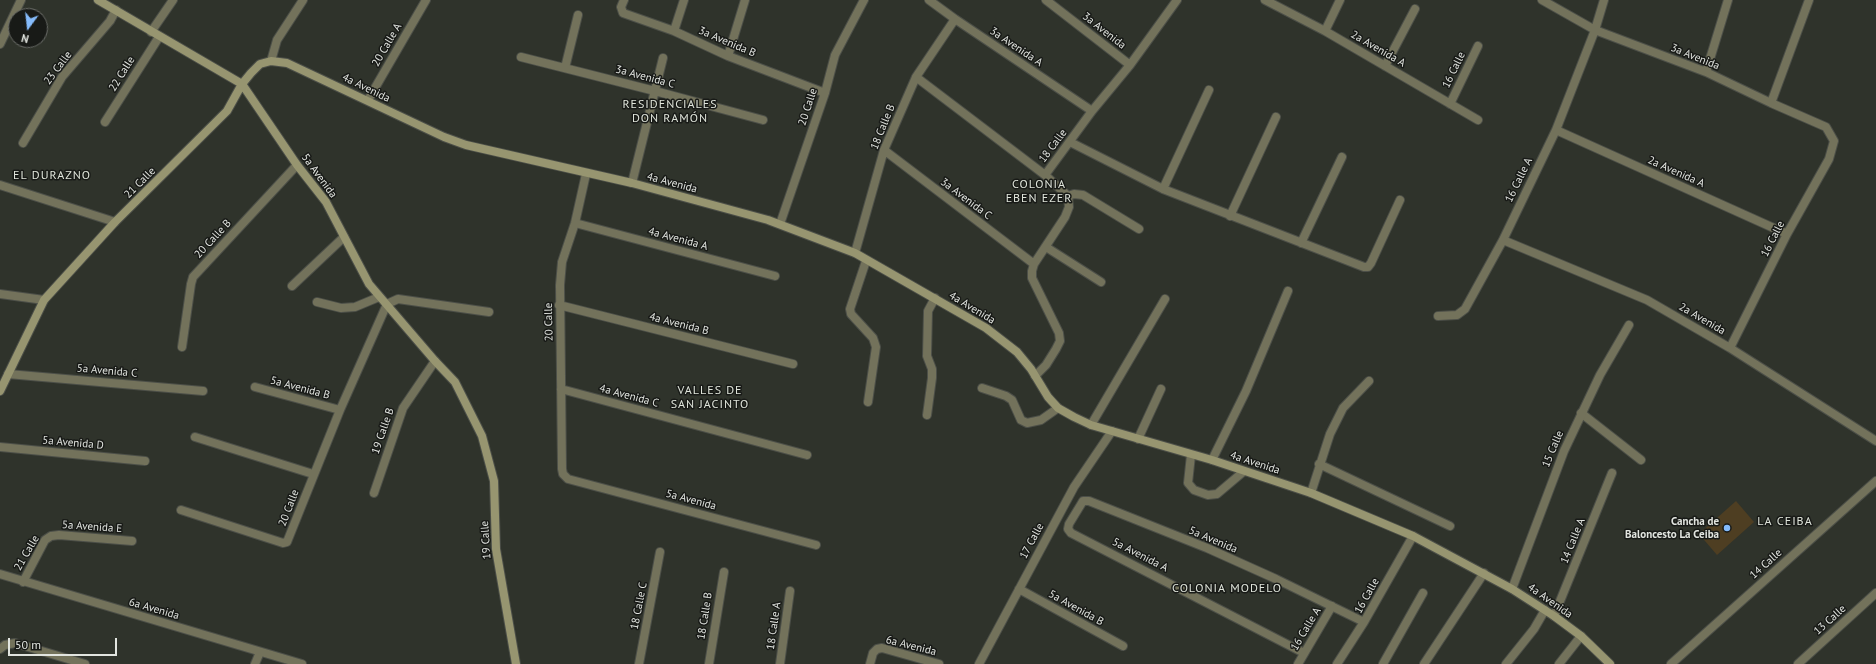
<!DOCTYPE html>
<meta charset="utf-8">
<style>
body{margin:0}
#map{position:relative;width:1876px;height:664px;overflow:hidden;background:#2f332b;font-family:"PT Sans",sans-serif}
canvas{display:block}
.north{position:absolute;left:8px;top:8px;width:40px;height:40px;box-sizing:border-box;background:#181a17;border:1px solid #696b67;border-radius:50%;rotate:195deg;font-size:11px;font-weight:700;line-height:16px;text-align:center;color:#e2e5e0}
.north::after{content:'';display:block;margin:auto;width:14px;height:18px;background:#85bbfb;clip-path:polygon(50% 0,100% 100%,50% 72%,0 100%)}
.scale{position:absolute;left:8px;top:638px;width:109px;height:18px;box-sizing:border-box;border:2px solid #e2e5e0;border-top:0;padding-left:5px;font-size:12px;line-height:14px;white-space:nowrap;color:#e2e5e0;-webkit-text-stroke:3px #181a17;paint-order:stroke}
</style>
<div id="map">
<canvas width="1876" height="664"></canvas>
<div class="north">N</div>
<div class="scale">50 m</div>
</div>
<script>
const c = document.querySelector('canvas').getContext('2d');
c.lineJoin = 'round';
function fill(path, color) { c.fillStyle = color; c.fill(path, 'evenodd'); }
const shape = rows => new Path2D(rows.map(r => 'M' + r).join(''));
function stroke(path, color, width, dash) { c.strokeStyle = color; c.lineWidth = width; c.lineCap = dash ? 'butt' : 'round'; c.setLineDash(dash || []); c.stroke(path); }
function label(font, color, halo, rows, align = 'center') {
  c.font = font + ' "PT Sans",sans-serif'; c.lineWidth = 3; c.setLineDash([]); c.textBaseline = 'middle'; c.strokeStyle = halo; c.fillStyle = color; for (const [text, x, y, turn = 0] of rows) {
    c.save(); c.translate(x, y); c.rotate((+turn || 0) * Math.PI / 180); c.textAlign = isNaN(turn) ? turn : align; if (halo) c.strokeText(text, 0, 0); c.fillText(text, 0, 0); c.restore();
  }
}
const green = shape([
 [1736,501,1754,522,1717,555,1699,534]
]);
const lane = shape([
 [866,261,850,309,851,314,873,338,876,347,868,402],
 [317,302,341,308,355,307,379,297],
 [982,388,1006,396,1012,400,1021,420,1027,423,1041,420,1058,408],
 [1581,413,1641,460],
 [927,415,932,378,932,369,927,356,928,311,935,298],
 [1138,439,1161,389],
 [1191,455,1188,483,1194,490,1208,495,1217,494,1243,472],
 [1212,460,1246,391,1288,291],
 [1319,464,1450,526],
 [1311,493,1330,434,1343,408,1369,381],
 [1383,664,1423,593],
 [1424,664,1484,573],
 [1506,664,1534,629,1545,610],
 [1559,664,1581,636]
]);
const street = shape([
 [624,0,621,7,623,13,674,31,728,56,825,93],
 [929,0,955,19,1092,111],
 [1046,0,1130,65],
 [1265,0,1325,31,1478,120],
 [1542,0,1595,30,1706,72,1771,103,1826,127,1834,141,1829,159,1787,234,1730,348],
 [674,31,684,0],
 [1325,31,1340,0],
 [151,32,173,0],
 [0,44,21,0],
 [728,56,745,0],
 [521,57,655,91,763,120],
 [271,61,277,40,303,0],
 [1385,66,1415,9],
 [565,68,578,15],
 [1706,72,1728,0],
 [916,77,1045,175],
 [368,100,426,0],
 [1771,103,1809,0],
 [1450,104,1478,46],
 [105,122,159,37],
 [1556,130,1787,234],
 [1070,142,1163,189,1364,267,1368,267,1371,263,1400,200],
 [23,143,62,77,110,21,116,10],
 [884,150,1034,264],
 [586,174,575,223,562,262,560,285,562,469,563,474,568,479,816,545],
 [632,183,663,58],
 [0,185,115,222],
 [1163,189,1209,90],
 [1068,196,1074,194,1083,195,1139,229],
 [1230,216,1276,117],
 [575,223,775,276],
 [780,224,825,93,835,55,864,0],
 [1503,240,1647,300,1730,348,1876,441],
 [1301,243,1342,157],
 [1046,247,1101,282],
 [855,253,884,150,916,77,955,19],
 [292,286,344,237],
 [0,294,44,300],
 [559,305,793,364],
 [1438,316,1457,315,1465,309,1503,240,1556,130,1595,30,1604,0],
 [182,347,191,284,193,277,297,165],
 [8,374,203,391],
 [1035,376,1046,365,1056,349,1060,341,1059,333,1032,278,1032,271,1034,264,1065,217,1069,207,1068,196,1045,175,1092,111,1130,65,1177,0],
 [255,387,340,410],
 [561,389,807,455],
 [1091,425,1165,299],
 [195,437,313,474],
 [0,447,145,461],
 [374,493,403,408,435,361],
 [181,510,283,543,287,542,340,410,387,304,398,299,489,312],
 [0,574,302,664],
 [23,582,45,540,51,536,59,535,132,541],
 [1019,589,1123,646],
 [1512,589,1564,451,1600,375,1629,325],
 [1554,616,1612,473],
 [0,649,5,645,15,643,85,664],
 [1304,653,1071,533,1068,529,1069,524,1080,506,1083,501,1089,501,1207,548,1276,579,1364,622],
 [255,664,260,652],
 [639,664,660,552],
 [709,664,724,572],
 [780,664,790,591],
 [870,664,873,653,877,649,882,648,939,664],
 [979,664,1074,487,1112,431],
 [1298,664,1332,606],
 [1337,664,1364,622,1413,536],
 [1671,664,1876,481],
 [1798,664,1876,593]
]);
const secondary = shape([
 [98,0,242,84,297,165,326,202,369,284,435,361,455,382,482,436,494,481,496,549,516,664],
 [0,391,44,300,115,222,227,111,242,84,251,73,260,64,271,61,287,63,444,137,466,145,632,183,768,220,855,253,986,328,1017,352,1031,369,1048,397,1058,408,1074,417,1091,425,1212,460,1311,493,1413,536,1512,589,1554,616,1581,636,1610,664]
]);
const markers = [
 [1727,528,4,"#85bbfb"]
];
const streetNames = [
 ["3a Avenida",1104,31,38],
 ["3a Avenida B",727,42,23],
 ["20 Calle A",387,45,-60],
 ["3a Avenida A",1016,47,34],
 ["2a Avenida A",1378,49,30],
 ["3a Avenida",1695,57,22],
 ["23 Calle",58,68,-53],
 ["16 Calle",1454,70,-64],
 ["22 Calle",122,74,-58],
 ["3a Avenida C",645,77,15],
 ["4a Avenida",366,88,26],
 ["20 Calle",808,107,-72],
 ["18 Calle B",883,127,-68],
 ["18 Calle",1053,146,-53],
 ["2a Avenida A",1676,172,24],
 ["5a Avenida",319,176,54],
 ["16 Calle A",1519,180,-64],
 ["21 Calle",140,183,-45],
 ["4a Avenida",672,183,15],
 ["3a Avenida C",966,199,37],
 ["20 Calle B",213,239,-47],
 ["4a Avenida A",678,239,15],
 ["16 Calle",1773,239,-63],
 ["4a Avenida",972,308,31],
 ["2a Avenida",1702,319,30],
 ["20 Calle",549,322,-91],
 ["4a Avenida B",679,324,14],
 ["5a Avenida C",107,371,5],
 ["5a Avenida B",300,388,15],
 ["4a Avenida C",629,396,15],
 ["19 Calle B",383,431,-71],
 ["5a Avenida D",73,443,5],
 ["15 Calle",1553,449,-67],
 ["4a Avenida",1255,463,18],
 ["5a Avenida",691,500,15],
 ["20 Calle",289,508,-69],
 ["5a Avenida E",92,527,4],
 ["19 Calle",486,540,-94],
 ["5a Avenida",1213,540,23],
 ["17 Calle",1032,541,-62],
 ["14 Calle A",1573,541,-68],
 ["21 Calle",27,553,-60],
 ["5a Avenida A",1140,555,27],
 ["14 Calle",1766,564,-42],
 ["16 Calle",1367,596,-61],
 ["4a Avenida",1550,601,35],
 ["18 Calle C",639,606,-79],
 ["5a Avenida B",1076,608,29],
 ["6a Avenida",154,609,16],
 ["18 Calle B",705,616,-81],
 ["13 Calle",1830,620,-42],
 ["18 Calle A",774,626,-82],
 ["16 Calle A",1306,629,-59],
 ["6a Avenida",911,646,14]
];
const poiNames = [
 ["Cancha de",1719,522],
 ["Baloncesto La Ceiba",1719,535]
];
const neighbourhoodNames = [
 ["RESIDENCIALES",670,105],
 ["DON RAMÓN",670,119],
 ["EL DURAZNO",52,176],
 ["COLONIA",1039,185],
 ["EBEN EZER",1039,199],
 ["VALLES DE",710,391],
 ["SAN JACINTO",710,405],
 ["LA CEIBA",1785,522],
 ["COLONIA MODELO",1227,589]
];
fill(green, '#4e3e22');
stroke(lane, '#4c4f48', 10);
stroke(street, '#4c4f48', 10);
stroke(secondary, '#4c4f48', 10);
stroke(lane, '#73725b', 8);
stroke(street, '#73725b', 8);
stroke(secondary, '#979570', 8);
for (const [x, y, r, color] of markers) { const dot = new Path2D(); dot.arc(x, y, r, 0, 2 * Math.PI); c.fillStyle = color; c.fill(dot); stroke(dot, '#181a17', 1.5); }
label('11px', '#e2e5e0', '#181a17', streetNames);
label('bold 11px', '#e2e5e0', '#181a17', poiNames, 'right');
c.letterSpacing = '1px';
label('12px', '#e0e5db', '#181a17', neighbourhoodNames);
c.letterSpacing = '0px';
</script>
